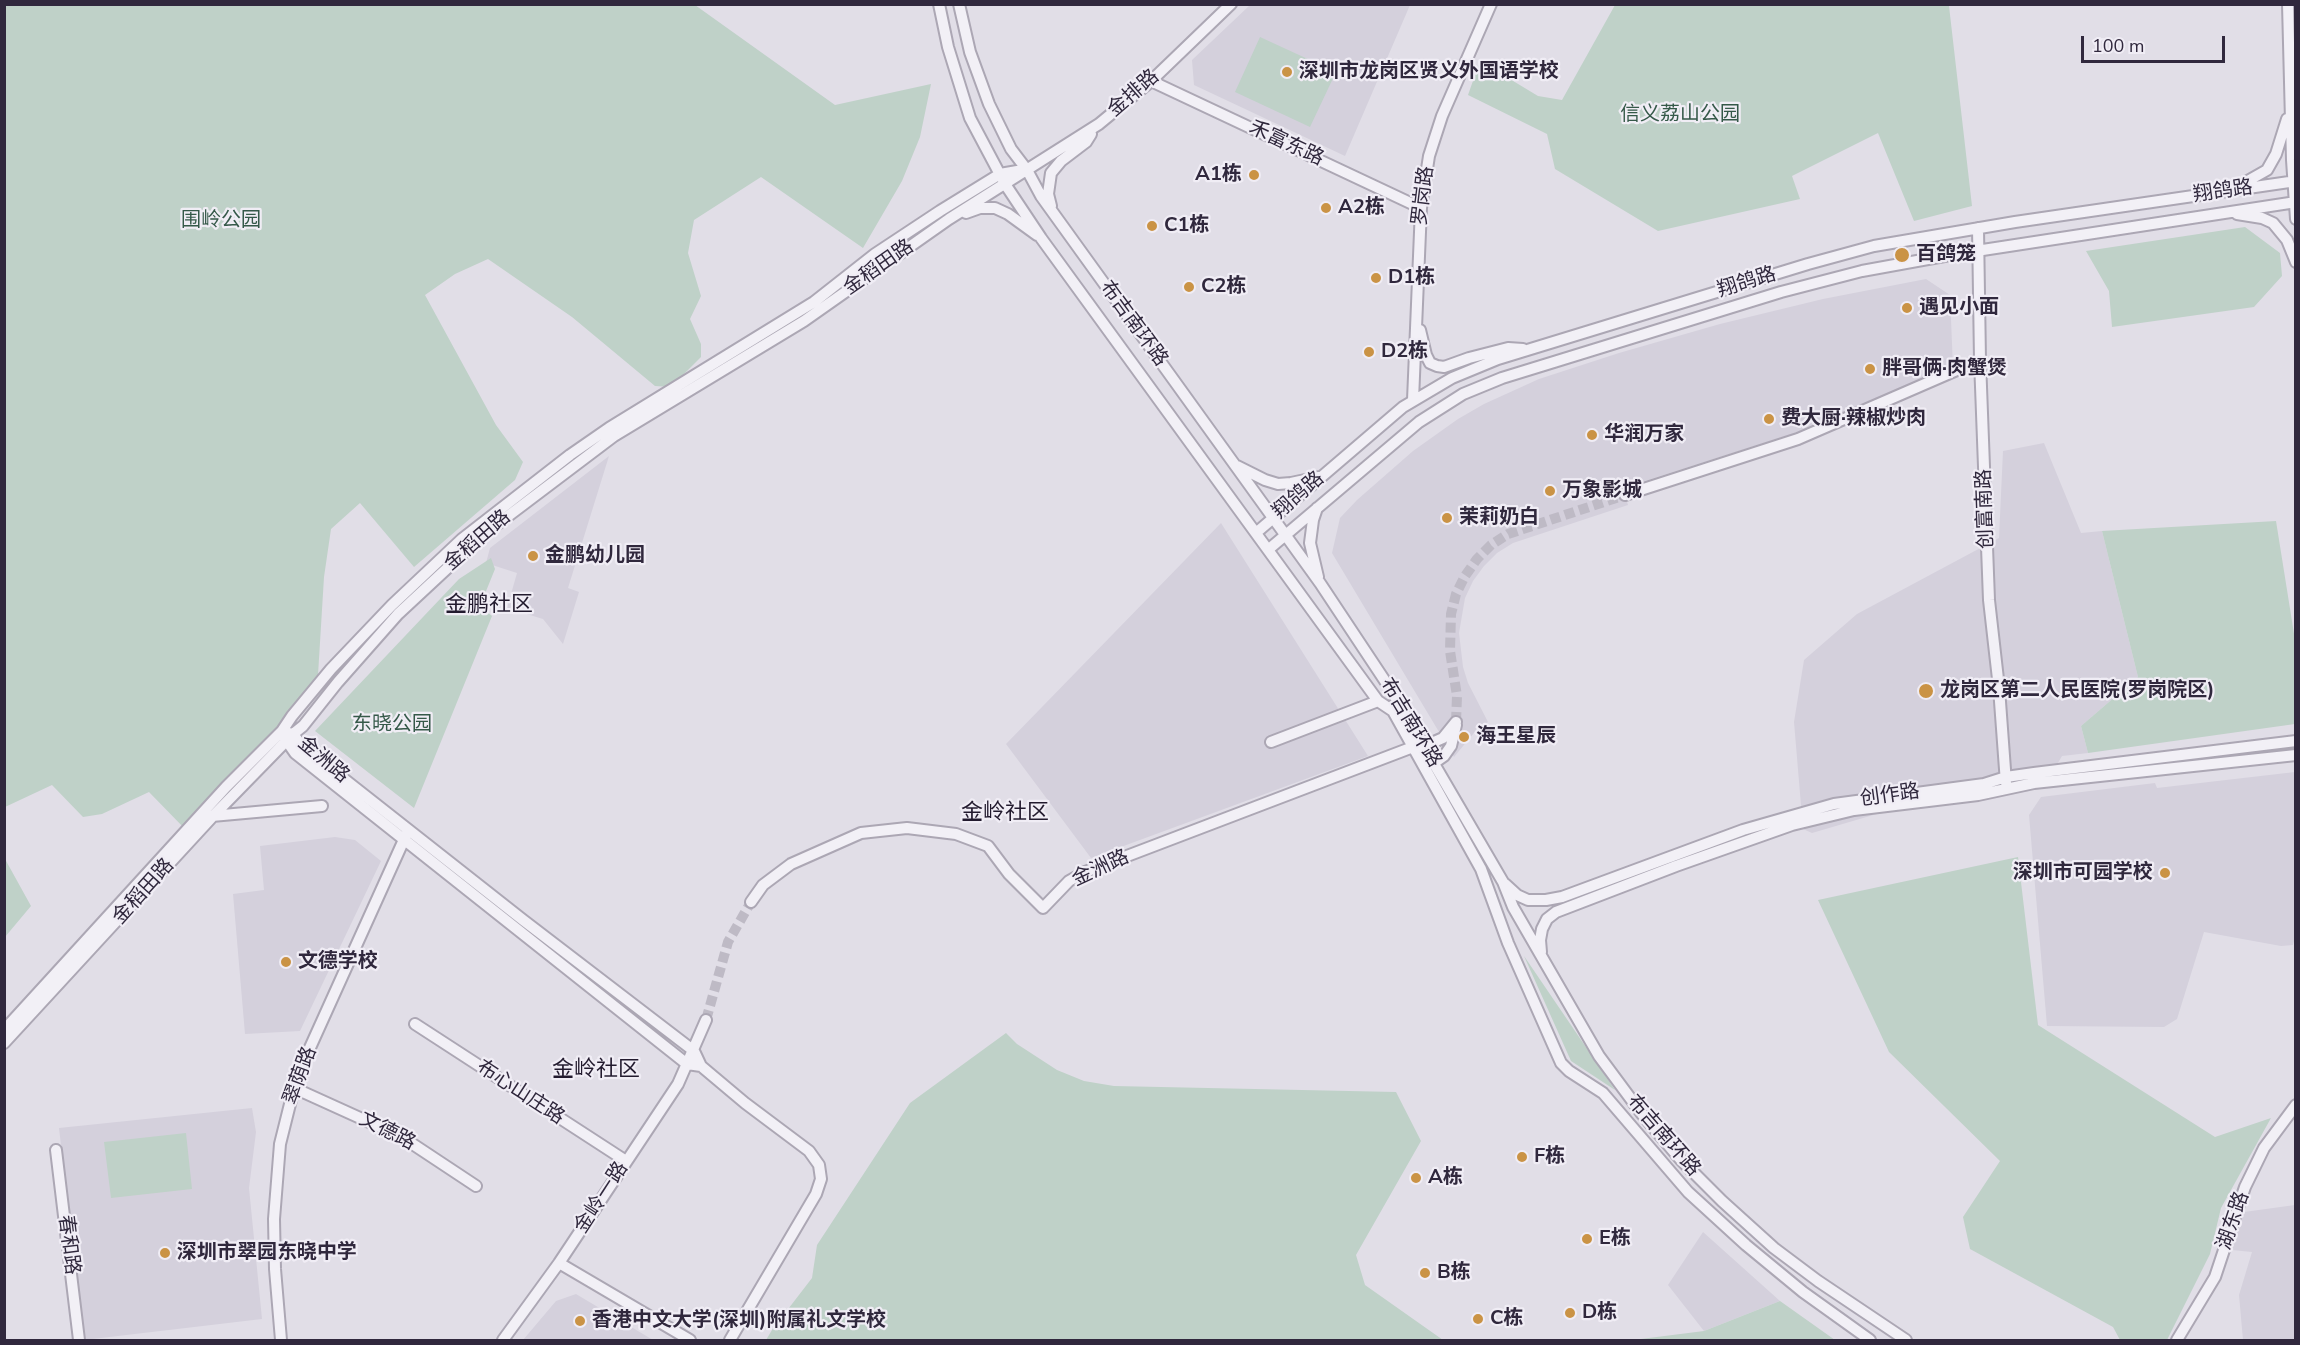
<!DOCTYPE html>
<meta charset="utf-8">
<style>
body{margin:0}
#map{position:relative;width:2300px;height:1345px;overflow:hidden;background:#e1dee7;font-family:"Nunito Sans",sans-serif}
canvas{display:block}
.frame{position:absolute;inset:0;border:6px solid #30283d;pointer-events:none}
.scale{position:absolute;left:2081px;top:36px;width:144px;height:27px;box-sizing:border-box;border:3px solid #30283d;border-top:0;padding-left:8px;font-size:18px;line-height:21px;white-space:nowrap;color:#30283d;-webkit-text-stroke:4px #f0edf5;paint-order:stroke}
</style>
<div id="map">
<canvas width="2300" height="1345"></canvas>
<div class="frame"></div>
<div class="scale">100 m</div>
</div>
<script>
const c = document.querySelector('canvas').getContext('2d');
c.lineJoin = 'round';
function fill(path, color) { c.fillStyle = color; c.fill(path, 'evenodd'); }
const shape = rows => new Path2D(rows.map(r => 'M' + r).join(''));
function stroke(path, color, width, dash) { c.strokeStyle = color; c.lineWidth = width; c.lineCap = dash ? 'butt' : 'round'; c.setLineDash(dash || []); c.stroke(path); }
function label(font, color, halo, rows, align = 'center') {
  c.font = font + ' "Nunito Sans","Noto Sans SC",sans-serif'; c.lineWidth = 4.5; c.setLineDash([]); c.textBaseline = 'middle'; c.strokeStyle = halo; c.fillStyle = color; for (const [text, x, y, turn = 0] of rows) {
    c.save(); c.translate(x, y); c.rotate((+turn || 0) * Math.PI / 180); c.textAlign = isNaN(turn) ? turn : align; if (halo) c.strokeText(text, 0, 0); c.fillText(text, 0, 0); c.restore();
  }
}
const built = shape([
 [1250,5,1410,5,1345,156,1194,85,1192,60],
 [1926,279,1950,295,1953,368,1792,434,1623,488,1628,505,1513,543,1497,553,1484,566,1473,581,1465,598,1459,633,1463,667,1468,683,1488,722,1478,728,1454,757,1332,553,1340,518,1357,500,1413,451,1458,419,1484,404,1539,379,1619,353,1720,324,1823,299],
 [2044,443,2081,533,2102,531,2138,677,2081,726,2088,753,2062,756,2055,768,2002,786,1914,803,1812,833,1803,829,1794,722,1804,660,1857,614,1999,538,2003,451],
 [609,456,568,588,579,592,563,644,543,619,507,608,517,573,486,563,490,548],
 [1221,523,1368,756,1091,858,1006,744],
 [2295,772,2296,933,2293,945,2281,946,2204,932,2177,1019,2164,1027,2047,1026,2029,815,2041,797,2155,783,2157,788],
 [335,837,355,840,381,861,300,1031,245,1034,233,894,264,890,260,846],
 [252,1108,256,1132,249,1188,262,1319,84,1340,59,1128],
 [2295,1205,2295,1340,2243,1340,2239,1295,2252,1252,2232,1250,2244,1212],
 [1703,1232,1780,1301,1704,1331,1668,1285],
 [576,1294,653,1340,523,1340,556,1301]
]);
const green = shape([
 [5,5,695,5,835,105,931,84,920,137,902,181,863,248,761,177,694,220,688,253,701,296,690,319,701,344,701,357,671,387,655,386,572,317,488,259,455,274,425,295,496,425,523,462,515,480,414,567,360,503,331,529,324,577,318,675,254,758,186,830,149,792,102,814,83,817,52,785,5,807],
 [1615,5,1947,5,1949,6,1972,206,1914,221,1878,133,1792,176,1800,199,1658,231,1555,169,1547,134,1468,95,1480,61,1538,96,1562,100],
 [1260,37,1336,72,1310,127,1235,92],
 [2245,227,2280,253,2282,276,2254,307,2112,327,2109,291,2086,251],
 [2276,521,2295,640,2295,724,2088,753,2081,726,2138,677,2102,531],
 [491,558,495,569,480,606,492,616,414,808,315,731,459,579],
 [2018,857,2038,1025,2215,1137,2271,1118,2221,1208,2210,1254,2167,1340,2120,1340,2113,1327,1970,1249,1963,1217,2000,1161,1889,1052,1818,900],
 [5,859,31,906,5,937,4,937],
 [1524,956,1575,1031,1615,1090,1571,1061],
 [1006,1033,1017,1044,1057,1070,1084,1081,1114,1086,1396,1092,1421,1141,1356,1255,1365,1285,1443,1340,766,1340,772,1330,812,1278,817,1245,910,1103],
 [186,1133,192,1189,111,1198,104,1142],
 [1780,1301,1835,1340,1633,1340,1704,1331]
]);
const minorTunnel = shape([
 [1456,722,1457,696,1450,651,1451,614,1456,594,1465,576,1477,559,1491,545,1508,534,1625,495],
 [706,1020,728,942,751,902]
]);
const minor = shape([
 [939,4,948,47,970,118,1005,184,1041,238,1378,701,1393,711,1481,869,1508,943,1561,1063,1569,1071,1603,1093,1688,1192,1746,1245,1803,1292,1870,1340],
 [959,4,970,52,989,104,1011,149,1027,170,1041,196,1320,583,1391,690,1503,882,1513,907,1599,1056,1642,1114,1681,1160,1722,1201,1774,1248,1818,1281,1906,1340],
 [2288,4,2292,160,2296,219],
 [1151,81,1421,208],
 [2237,187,2267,170,2276,154,2287,119],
 [1051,206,1048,194,1051,173,1061,161,1086,142,1091,134],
 [966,213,980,208,995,208,1008,214,1037,235],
 [2237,214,2262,218,2273,223,2287,240,2296,262],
 [1978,228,1980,360,1989,600,1999,688,2006,783],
 [1420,330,1426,355,1430,363,1437,366,1444,367,1469,358,1508,348,1523,349],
 [1413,400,1421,208,1429,156,1442,116,1491,4],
 [1237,466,1265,480,1278,484,1291,483,1319,477],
 [1625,495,1798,439,1980,360],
 [1317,508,1313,520,1310,543,1318,577],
 [1257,532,1403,407,1452,378,1498,359,1808,264,1874,246,2015,222,2296,181],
 [1269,549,1419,422,1463,394,1502,378,1781,292,1862,271,1950,255,2296,202],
 [288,733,293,734,302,746,523,920,694,1051,701,1066],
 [284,737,295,753,687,1064,701,1066,745,1103,809,1151,819,1165,821,1179,816,1194,730,1340],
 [1271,742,1378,701],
 [1434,763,1444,756,1451,746,1456,725],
 [212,816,322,806],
 [1505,884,1517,895,1528,900,1546,900,1562,897,1743,830,1834,804,1984,784,2006,777,2034,773,2296,741],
 [751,902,763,885,791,864,861,833,907,828,956,834,988,846,1009,874,1043,908,1069,881,1085,872,1413,747,1434,742,1443,738,1456,722],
 [1541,952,1540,940,1542,929,1547,919,1556,912,1676,866,1792,825,1854,810,1978,795,2034,783,2296,755],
 [415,1024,626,1161],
 [4,1030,226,787,282,731,292,716,331,669,392,605,462,539,570,455,609,428,814,302,875,254,940,211,1000,174,1023,170],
 [4,1043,213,816,293,734,303,726,338,682,398,614,483,535,614,436,804,321,949,219,1099,124,1151,81,1231,4],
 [294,1088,402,1137,476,1186],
 [56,1150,79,1340],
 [559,1263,690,1340],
 [281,1340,275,1269,274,1219,280,1144,294,1088,304,1061,407,833],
 [503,1340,559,1263,678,1084,706,1020],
 [2177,1340,2215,1277,2245,1187,2264,1148,2296,1105]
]);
const markers = [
 [1287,72,6,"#ca9345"],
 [1254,175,6,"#ca9345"],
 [1326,208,6,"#ca9345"],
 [1152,226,6,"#ca9345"],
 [1902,255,8,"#ca9345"],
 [1376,278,6,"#ca9345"],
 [1189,287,6,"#ca9345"],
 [1907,308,6,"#ca9345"],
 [1369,352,6,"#ca9345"],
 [1870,369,6,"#ca9345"],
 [1769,419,6,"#ca9345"],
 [1592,435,6,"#ca9345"],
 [1550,491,6,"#ca9345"],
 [1447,518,6,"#ca9345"],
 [533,556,6,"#ca9345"],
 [1926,691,8,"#ca9345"],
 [1464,737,6,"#ca9345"],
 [2165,873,6,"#ca9345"],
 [286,962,6,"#ca9345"],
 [1522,1157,6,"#ca9345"],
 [1416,1178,6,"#ca9345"],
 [1587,1239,6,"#ca9345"],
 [165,1253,6,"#ca9345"],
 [1425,1273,6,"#ca9345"],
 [1570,1313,6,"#ca9345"],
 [1478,1319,6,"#ca9345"],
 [580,1321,6,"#ca9345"]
];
const poiNames = [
 ["深圳市龙岗区贤义外国语学校",1299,72],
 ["A1栋",1242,175,"right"],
 ["A2栋",1338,208],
 ["C1栋",1164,226],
 ["百鸽笼",1916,255],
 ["D1栋",1388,278],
 ["C2栋",1201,287],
 ["遇见小面",1919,308],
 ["D2栋",1381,352],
 ["胖哥俩·肉蟹煲",1882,369],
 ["费大厨·辣椒炒肉",1781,419],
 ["华润万家",1604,435],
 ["万象影城",1562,491],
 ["茉莉奶白",1459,518],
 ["金鹏幼儿园",545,556],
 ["龙岗区第二人民医院(罗岗院区)",1940,691],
 ["海王星辰",1476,737],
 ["深圳市可园学校",2153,873,"right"],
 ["文德学校",298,962],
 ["F栋",1534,1157],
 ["A栋",1428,1178],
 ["E栋",1599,1239],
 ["深圳市翠园东晓中学",177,1253],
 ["B栋",1437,1273],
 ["D栋",1582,1313],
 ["C栋",1490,1319],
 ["香港中文大学(深圳)附属礼文学校",592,1321]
];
const streetNames = [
 ["金排路",1134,94,-41],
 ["禾富东路",1286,144,25],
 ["翔鸽路",2223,192,-8],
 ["罗岗路",1424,196,-83],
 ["金稻田路",879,268,-35],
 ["翔鸽路",1747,283,-17],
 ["布吉南环路",1133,324,54],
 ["翔鸽路",1299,496,-41],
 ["创富南路",1986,509,-92],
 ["金稻田路",478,541,-41],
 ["布吉南环路",1410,723,59],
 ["金洲路",323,760,40],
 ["创作路",1890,796,-8],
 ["金洲路",1101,869,-25],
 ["金稻田路",144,892,-48],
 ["翠荫路",301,1076,-70],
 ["布心山庄路",520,1093,33],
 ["文德路",387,1132,27],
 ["布吉南环路",1663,1136,49],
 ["金岭一路",602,1198,-57],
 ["湖东路",2234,1221,-71],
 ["春和路",68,1245,83]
];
const parkNames = [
 ["信义荔山公园",1680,115],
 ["围岭公园",221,221],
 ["东晓公园",392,725]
];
const quarterNames = [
 ["金鹏社区",489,606],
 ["金岭社区",1005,814],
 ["金岭社区",596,1071]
];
fill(built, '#d4d0dc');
fill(green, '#bfd1c8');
stroke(minorTunnel, '#bebac5', 10, [10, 5]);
stroke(minor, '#aca7b4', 14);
stroke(minor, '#f2f0f6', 10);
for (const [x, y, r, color] of markers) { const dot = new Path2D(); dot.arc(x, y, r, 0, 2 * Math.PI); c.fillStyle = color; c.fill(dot); stroke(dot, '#f0edf5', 2); }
label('bold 20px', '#30283d', '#f0edf5', poiNames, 'left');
label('20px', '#30283d', '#f0edf5', streetNames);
label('20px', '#355949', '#f0edf5', parkNames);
label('22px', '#221a2e', '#f0edf5', quarterNames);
</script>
